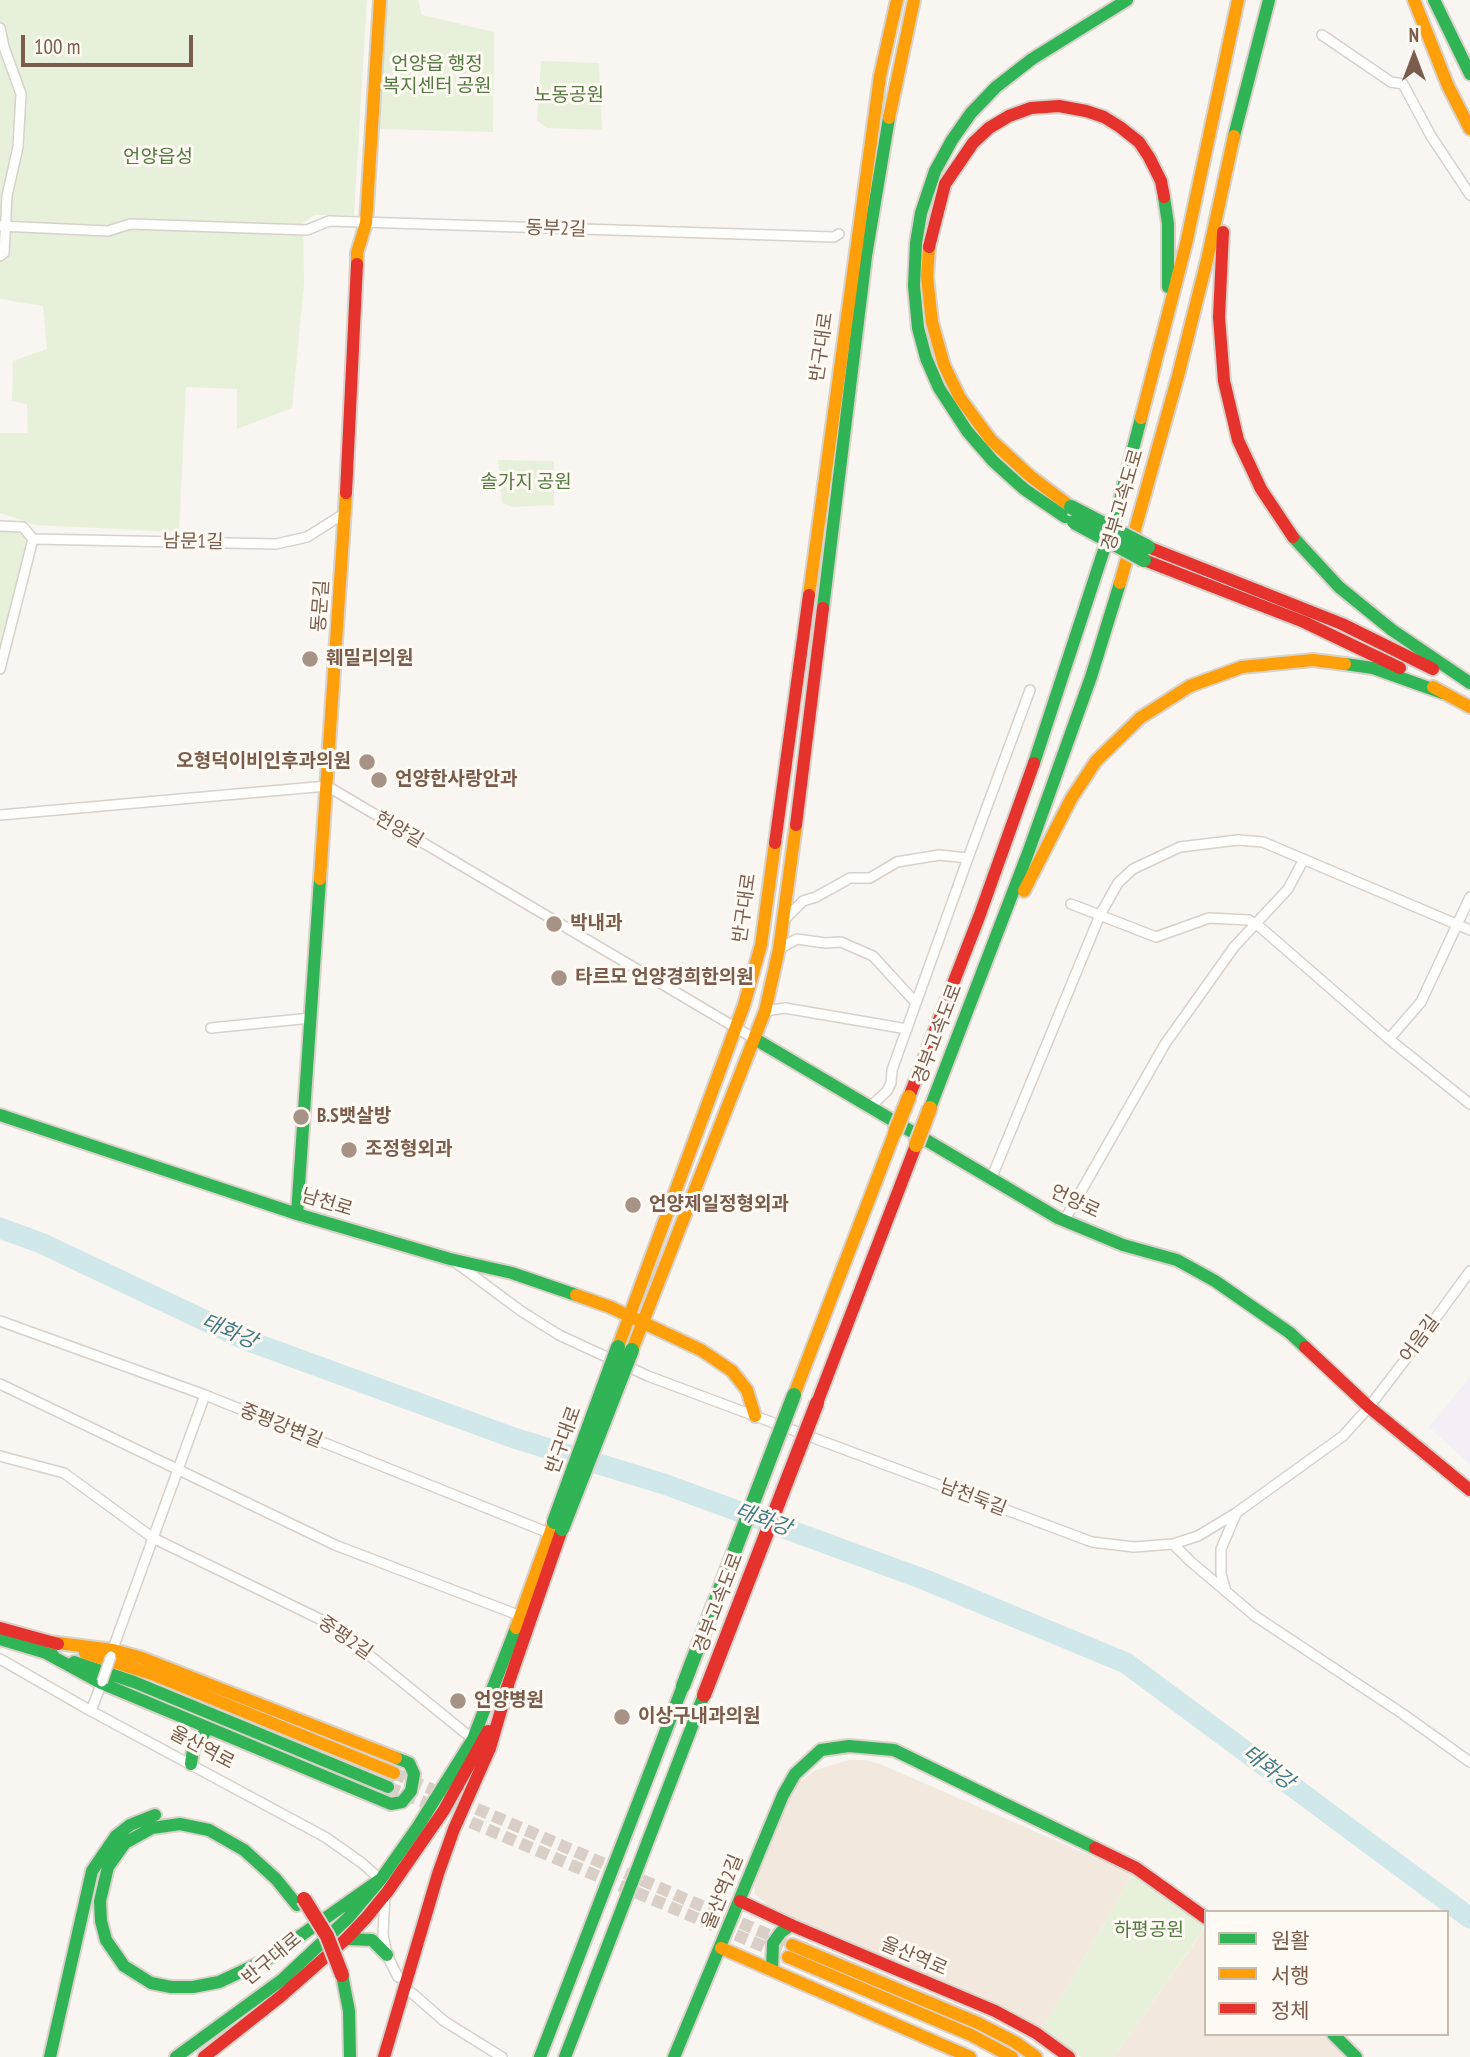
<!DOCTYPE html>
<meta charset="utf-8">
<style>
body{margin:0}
#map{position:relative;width:1470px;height:2057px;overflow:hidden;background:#f9f5f0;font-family:"PT Sans Narrow","Noto Sans KR",sans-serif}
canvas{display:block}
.legend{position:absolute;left:1204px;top:1910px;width:245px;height:126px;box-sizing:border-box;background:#fffaf3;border:2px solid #cabbb1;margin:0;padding:9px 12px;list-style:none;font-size:21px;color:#7a5c4d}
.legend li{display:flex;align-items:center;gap:14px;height:35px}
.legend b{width:35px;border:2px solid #cabbb1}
.north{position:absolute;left:1379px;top:21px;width:70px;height:70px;-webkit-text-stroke:5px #fffaf3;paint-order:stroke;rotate:0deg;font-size:19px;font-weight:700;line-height:28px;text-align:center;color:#7a5c4d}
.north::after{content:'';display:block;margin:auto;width:24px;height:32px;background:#7a5c4d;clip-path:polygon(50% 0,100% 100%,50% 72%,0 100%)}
.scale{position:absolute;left:21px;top:35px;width:172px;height:32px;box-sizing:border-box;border:4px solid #7a5c4d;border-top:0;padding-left:9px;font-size:21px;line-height:24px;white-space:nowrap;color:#7a5c4d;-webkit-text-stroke:5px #fffaf3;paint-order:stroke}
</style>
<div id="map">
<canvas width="1470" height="2057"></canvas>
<ul class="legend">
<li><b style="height:9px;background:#30b455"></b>원활</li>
<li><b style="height:9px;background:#ff9f0a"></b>서행</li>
<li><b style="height:9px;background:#e5322d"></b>정체</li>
</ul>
<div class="north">N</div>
<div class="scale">100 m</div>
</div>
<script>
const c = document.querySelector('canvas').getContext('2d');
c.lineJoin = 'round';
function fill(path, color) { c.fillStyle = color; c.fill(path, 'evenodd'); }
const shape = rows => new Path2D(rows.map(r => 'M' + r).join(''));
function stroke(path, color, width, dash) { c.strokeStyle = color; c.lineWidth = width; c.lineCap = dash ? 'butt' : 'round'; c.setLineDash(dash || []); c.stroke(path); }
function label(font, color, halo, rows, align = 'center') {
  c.font = font + ' "PT Sans Narrow","Noto Sans KR",sans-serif'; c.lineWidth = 6; c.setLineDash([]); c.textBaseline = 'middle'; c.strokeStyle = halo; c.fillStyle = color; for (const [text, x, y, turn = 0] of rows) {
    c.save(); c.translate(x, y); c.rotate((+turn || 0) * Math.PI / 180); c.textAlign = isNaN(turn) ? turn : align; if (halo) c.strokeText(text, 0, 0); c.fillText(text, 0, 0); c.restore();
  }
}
const residential = shape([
 [849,1760,865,1760,880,1764,1133,1874,1042,2030,1007,2008,771,1908,755,1894,754,1887,783,1803,793,1787,816,1770],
 [1206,1927,1206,2034,1333,2034,1356,2057,1114,2057]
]);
const education = shape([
 [1470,1377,1470,1465,1429,1427]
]);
const green = shape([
 [0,0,367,0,354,215,314,215,303,223,304,283,292,408,237,429,237,389,186,387,179,532,36,525,0,513,0,433,28,433,27,404,12,401,13,361,47,349,43,306,0,299],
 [386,0,418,0,422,15,494,32,493,132,378,129],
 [541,61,599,63,602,130,547,128,537,121],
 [498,460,554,461,554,505,513,507,502,503],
 [20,530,27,542,0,655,0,531],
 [1133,1874,1166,1889,1199,1913,1204,1929,1114,2057,1081,2057,1042,2030]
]);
const river = shape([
 [0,1228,41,1243,246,1340,514,1438,664,1484,923,1579,1126,1663,1470,1918]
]);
const secondaryTunnel = shape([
 [394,1773,792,1945],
 [388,1787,788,1957]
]);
const street = shape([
 [0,28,4,47,21,94,18,147,7,196,4,253,0,256],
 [1322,35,1391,82,1403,84,1431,136,1470,195],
 [0,226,108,231,130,224,307,230,329,221,834,237,839,234],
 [0,526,23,527,33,539],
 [33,539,276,544,307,537,345,513],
 [0,669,33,539],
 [0,815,327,786,755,1039],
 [968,858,1030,690],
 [1071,904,1156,937,1209,918,1249,920,1260,927,1389,1039,1470,1104],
 [785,919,803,901,816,897,850,878,870,878,897,862,939,855,968,858,892,1070,891,1083,887,1091,870,1107],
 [779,949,797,939,825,943,841,942,873,956,916,1003],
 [765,1011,785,1008,907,1029],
 [211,1028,311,1018],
 [1389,1039,1421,1002,1470,897],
 [991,1179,1100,915,1118,883,1133,869,1180,847,1238,840,1263,842,1470,930],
 [1064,1221,1165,1044,1234,947,1288,889,1304,859],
 [455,1262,521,1311,559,1335,648,1376,1092,1542,1134,1547,1173,1544,1190,1561,1255,1616,1403,1714,1470,1762],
 [0,1321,205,1395,554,1535],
 [0,1384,335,1545,526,1618],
 [0,1456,64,1473,153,1538,332,1625,474,1740],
 [1173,1544,1198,1536,1236,1513,1343,1436,1369,1407,1405,1360,1470,1271],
 [1225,1588,1221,1574,1221,1549,1236,1514],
 [111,1654,205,1395],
 [0,1659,91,1711,325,1837,362,1863,382,1881],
 [91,1711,102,1682],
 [385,1894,383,1934,387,1955,398,1977],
 [412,1993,444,2021,502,2057]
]);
const fast = shape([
 [1434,0,1470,74],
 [1234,136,1269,0],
 [1164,197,1168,224,1168,287],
 [1065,517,1024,489,993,461,967,431,939,388,926,358,918,328,914,286,916,243,921,213,935,171,952,140,971,113,996,87,1032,59,1127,0],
 [1293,537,1339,587,1392,630,1470,683],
 [823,608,866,256,889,118],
 [1345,664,1373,668,1443,693],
 [1034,763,1118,507,1141,418],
 [755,1039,1058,1218,1123,1245,1177,1260,1215,1281,1290,1333,1305,1347],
 [930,1108,1028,853,1091,677,1120,583],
 [0,1115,297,1214,450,1259,512,1273,576,1295],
 [297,1214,320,879],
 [0,1639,53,1655],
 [46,1653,101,1683,391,1804,402,1802,411,1791,414,1774,409,1763,396,1758],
 [74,1662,134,1682,388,1787],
 [191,1764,193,1749,208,1728],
 [297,1905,276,1879,244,1850,209,1830,180,1824,152,1828,125,1843,108,1867,100,1901,101,1921,106,1940,124,1966,151,1983,171,1987,193,1987,219,1982,266,1960,381,1879],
 [346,1939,372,1940,387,1955],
 [772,1969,773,1943,781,1932,791,1925],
 [342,1975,349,2011,350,2057],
 [1333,2034,1356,2057],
 [50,2057,92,1871,116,1836,130,1825,155,1815],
 [176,2057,283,1979,348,1918,381,1879,417,1828,473,1739,516,1628],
 [540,2057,683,1686],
 [565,2057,704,1695],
 [674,2057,783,1795,795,1774,821,1750,849,1746,894,1750,1095,1848]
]);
const slow = shape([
 [1414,0,1448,86,1470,129],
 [889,118,914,0],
 [929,247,927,277,932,322,944,365,960,398,991,440,1030,476,1071,507],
 [357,264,357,253,366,223,380,0],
 [1141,418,1186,244,1238,0],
 [1120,583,1178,376,1207,260,1234,136],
 [809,595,880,76,897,0],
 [1433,687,1470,707],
 [320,879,346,493],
 [1024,891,1071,799,1096,761,1140,718,1190,686,1242,667,1313,660,1345,664],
 [576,1295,610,1307,701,1350,732,1371,747,1390,755,1416],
 [618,1347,744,1005,761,945,775,843],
 [632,1350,765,1011,779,949,796,825],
 [794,1395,895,1132],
 [516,1628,554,1522],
 [50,1642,113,1650,142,1658,396,1758],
 [85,1653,152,1674,394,1773],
 [792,1945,978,2023,1015,2042,1036,2057],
 [721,1948,970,2057],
 [788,1957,971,2035,1012,2057]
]);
const jam = shape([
 [1223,232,1219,317,1224,381,1238,440,1261,489,1293,537],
 [929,247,945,184,973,143,989,128,1009,116,1031,108,1059,106,1086,111,1104,117,1120,127,1139,142,1149,157,1161,181,1164,197],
 [346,493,357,264],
 [1148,547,1342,624,1433,669],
 [1144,560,1304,622,1400,668],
 [796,825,823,608],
 [775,843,809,595],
 [909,1097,979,917,1034,763],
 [1305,1347,1369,1407,1470,1490],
 [817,1403,916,1145],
 [0,1628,58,1644],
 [504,1696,562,1529],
 [1095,1848,1136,1868,1206,1918],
 [740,1901,791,1925,995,2011,1036,2033,1069,2057],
 [204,2057,280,1997,346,1939,366,1918,388,1891,444,1810,488,1731],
 [384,2057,438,1874,454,1829,490,1748,508,1686]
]);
const streetBridge = shape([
 [102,1682,111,1656]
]);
const fastBridge = shape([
 [1071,507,1148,547],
 [1074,522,1144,560],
 [554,1522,618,1347],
 [562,1529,632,1350],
 [683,1686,794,1395]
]);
const slowBridge = shape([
 [895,1132,909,1097],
 [916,1145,930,1108]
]);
const jamBridge = shape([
 [704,1695,817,1403],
 [304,1899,327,1936,342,1975]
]);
const markers = [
 [310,659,9,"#a69286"],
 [367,762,9,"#a69286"],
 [379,780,9,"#a69286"],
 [554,924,9,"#a69286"],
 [559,978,9,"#a69286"],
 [301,1117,9,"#a69286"],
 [349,1150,9,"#a69286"],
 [633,1205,9,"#a69286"],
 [458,1701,9,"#a69286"],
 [622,1717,9,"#a69286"]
];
const parkNames = [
 ["언양읍 행정",437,65],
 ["복지센터 공원",437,87],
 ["노동공원",569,96],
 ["언양읍성",158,158],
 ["솔가지 공원",526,483],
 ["하평공원",1149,1931]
];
const streetNames = [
 ["동부2길",556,229,2],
 ["반구대로",822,347,-82],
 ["경부고속도로",1123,500,-74],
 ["남문1길",193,542,1],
 ["동문길",321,606,-86],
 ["헌양길",399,830,30],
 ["반구대로",745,908,-82],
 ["경부고속도로",938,1034,-69],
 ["언양로",1075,1202,25],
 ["남천로",327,1203,17],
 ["어음길",1420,1339,-54],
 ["중평강변길",281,1426,22],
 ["반구대로",564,1440,-70],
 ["남천둑길",973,1498,21],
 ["경부고속도로",719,1603,-69],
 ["중평2길",345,1638,35],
 ["울산역로",202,1748,28],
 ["울산역2길",723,1892,-68],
 ["울산역로",914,1957,23],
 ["반구대로",272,1959,-40]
];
const poiNames = [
 ["훼밀리의원",326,659],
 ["오형덕이비인후과의원",351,762,"right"],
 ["언양한사랑안과",395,780],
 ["박내과",570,924],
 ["타르모 언양경희한의원",575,978],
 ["B.S뱃살방",317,1117],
 ["조정형외과",365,1150],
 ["언양제일정형외과",649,1205],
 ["언양병원",474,1701],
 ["이상구내과의원",638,1717]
];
const waterNames = [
 ["태화강",229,1332,23],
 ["태화강",763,1520,20],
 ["태화강",1268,1768,37]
];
fill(residential, '#f2e8de');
fill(education, '#f6eef6');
fill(green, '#e7f0db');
stroke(river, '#d0e8ea', 21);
stroke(secondaryTunnel, '#d9cfc7', 12, [12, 6]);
stroke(street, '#d7d1cb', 12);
stroke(fast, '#d9d2cb', 16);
stroke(slow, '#d9d2cb', 16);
stroke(jam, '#d9d2cb', 16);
stroke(street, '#fefefd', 9);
stroke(fast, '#30b455', 12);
stroke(slow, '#ff9f0a', 12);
stroke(jam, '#e5322d', 12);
stroke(streetBridge, '#d7d1cb', 12, []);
stroke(fastBridge, '#dad1cc', 18, []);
stroke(slowBridge, '#dad1cc', 18, []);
stroke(jamBridge, '#dad1cc', 18, []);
stroke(streetBridge, '#fefefd', 9);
stroke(fastBridge, '#30b455', 14);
stroke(slowBridge, '#ff9f0a', 14);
stroke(jamBridge, '#e5322d', 14);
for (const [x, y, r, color] of markers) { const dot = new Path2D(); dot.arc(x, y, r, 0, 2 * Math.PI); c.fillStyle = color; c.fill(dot); stroke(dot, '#fffaf3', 2.5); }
label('19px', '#537a41', '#fffaf3', parkNames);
label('19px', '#7a5c4d', '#fffaf3', streetNames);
label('bold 19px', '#7a5c4d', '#fffaf3', poiNames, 'left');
label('italic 21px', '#437c86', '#fffaf3', waterNames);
</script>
